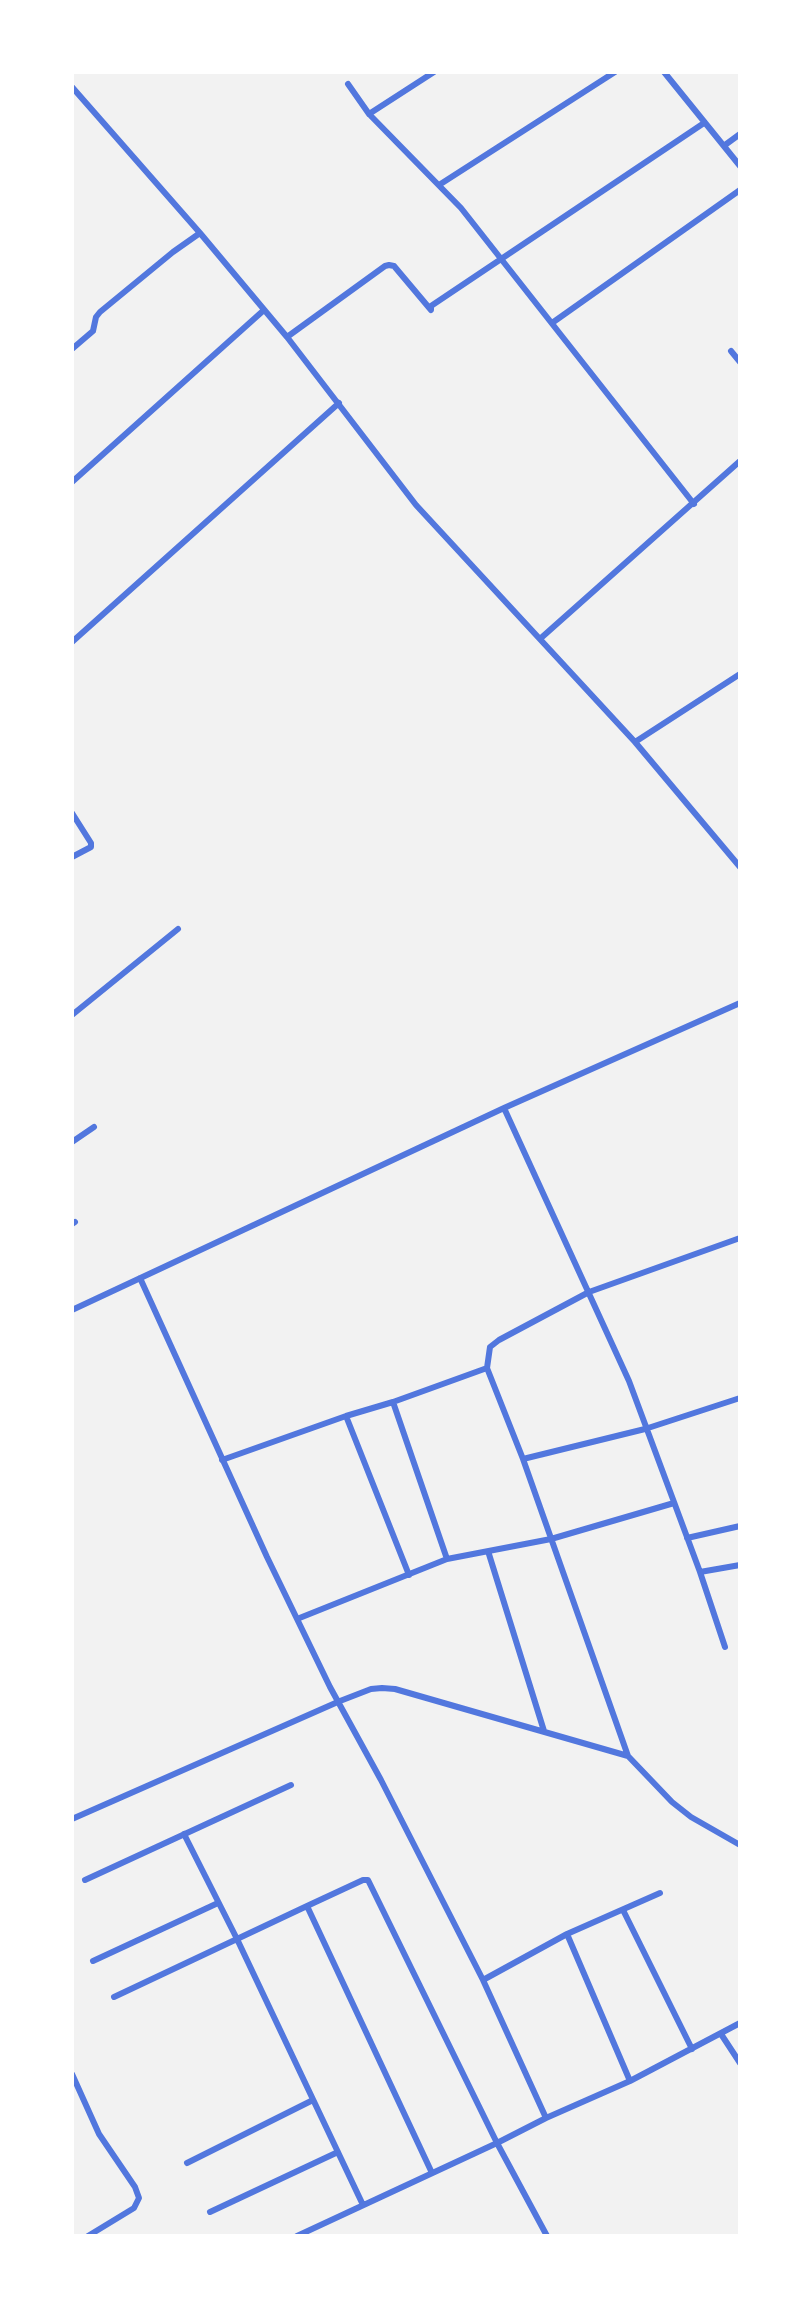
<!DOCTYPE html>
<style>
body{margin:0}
#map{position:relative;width:812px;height:2308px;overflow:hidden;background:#f2f2f2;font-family:"Titillium Web",sans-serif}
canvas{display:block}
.frame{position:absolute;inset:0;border:74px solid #fff;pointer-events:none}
</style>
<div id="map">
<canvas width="812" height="2308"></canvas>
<div class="frame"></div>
</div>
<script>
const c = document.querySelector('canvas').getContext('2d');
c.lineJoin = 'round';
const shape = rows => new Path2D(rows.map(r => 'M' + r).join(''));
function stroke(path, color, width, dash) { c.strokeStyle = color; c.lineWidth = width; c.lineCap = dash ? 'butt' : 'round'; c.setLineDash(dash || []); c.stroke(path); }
const minor = shape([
 [664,72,740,166],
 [348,84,369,114,461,208,694,504],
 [72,87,200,233,287,337,416,505,635,742,740,867],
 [369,114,434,72],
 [725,145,740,134],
 [439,185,615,72],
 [552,323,740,190],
 [287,337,385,266,389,265,394,266,431,310,431,306,704,123],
 [72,349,93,331,96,317,100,312,173,252,200,233],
 [731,351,740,362],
 [72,482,264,310],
 [541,638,740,461],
 [72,642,339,403],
 [635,742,740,674],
 [72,813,91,843,91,847,72,857],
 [72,1015,178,929],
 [504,1108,629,1381,700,1572,725,1647],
 [72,1142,94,1127],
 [72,1224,75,1222],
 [140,1278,267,1557,330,1687,381,1780,483,1980,546,2118],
 [72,1310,504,1108,740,1003],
 [393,1402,447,1559],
 [346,1416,409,1575],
 [523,1459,645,1429,740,1398],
 [222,1460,346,1416,393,1402,487,1368],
 [687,1538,740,1526],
 [488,1551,544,1731],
 [700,1572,740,1565],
 [297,1619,447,1559,551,1539,674,1503],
 [628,1756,523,1459,487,1368,490,1347,499,1340,589,1292,740,1238],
 [72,1819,340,1701,371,1689,382,1688,395,1689,628,1756,672,1802,691,1817,740,1845],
 [184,1834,237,1939,363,2205],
 [85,1880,291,1785],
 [307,1906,432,2173],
 [623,1910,692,2049],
 [567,1934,630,2081],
 [93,1961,218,1903],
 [483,1980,567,1934,660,1893],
 [114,1997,307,1906,363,1880,368,1880,497,2143,547,2236],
 [721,2034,740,2063],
 [72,2074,99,2134,135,2187,139,2198,134,2208,88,2236],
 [187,2163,313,2100],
 [210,2212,338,2152],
 [297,2236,497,2143,546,2118,630,2081,740,2023]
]);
stroke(minor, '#5277de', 6);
</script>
